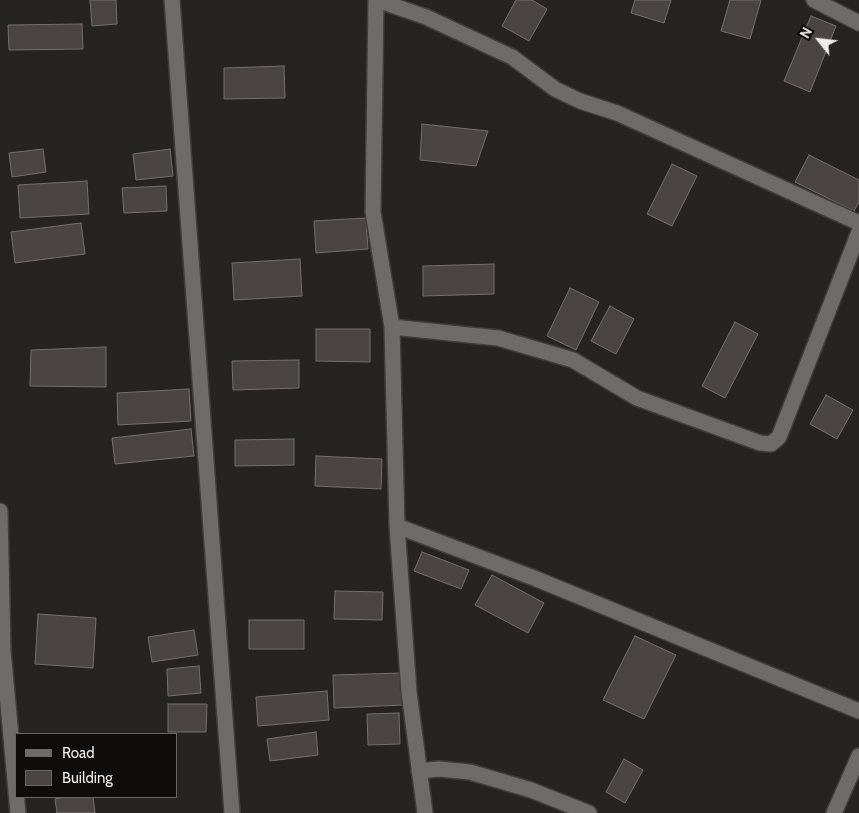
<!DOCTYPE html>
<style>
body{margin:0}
#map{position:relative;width:859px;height:813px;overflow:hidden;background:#252420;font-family:Cabin,sans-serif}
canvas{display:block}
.legend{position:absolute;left:15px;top:733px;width:162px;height:65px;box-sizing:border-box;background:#0e0d0b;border:1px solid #686765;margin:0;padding:6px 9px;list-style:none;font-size:15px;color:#eeedeb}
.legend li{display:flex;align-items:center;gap:10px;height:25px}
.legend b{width:25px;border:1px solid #686765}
.north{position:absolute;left:794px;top:15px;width:50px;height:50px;-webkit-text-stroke:4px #0e0d0b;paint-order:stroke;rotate:299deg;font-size:14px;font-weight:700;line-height:20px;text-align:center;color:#eeedeb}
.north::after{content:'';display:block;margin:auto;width:18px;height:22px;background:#eeedeb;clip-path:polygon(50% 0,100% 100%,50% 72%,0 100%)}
</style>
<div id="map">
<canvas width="859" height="813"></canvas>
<ul class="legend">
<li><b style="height:6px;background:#6e6c68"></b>Road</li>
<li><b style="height:14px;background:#4a4443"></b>Building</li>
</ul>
<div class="north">N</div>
</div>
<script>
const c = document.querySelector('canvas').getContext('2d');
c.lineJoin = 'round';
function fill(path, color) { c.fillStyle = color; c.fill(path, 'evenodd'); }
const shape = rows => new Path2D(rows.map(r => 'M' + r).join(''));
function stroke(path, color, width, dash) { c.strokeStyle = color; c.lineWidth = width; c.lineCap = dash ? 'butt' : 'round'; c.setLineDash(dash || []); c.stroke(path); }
const building = shape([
 [90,0,116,0,117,24,92,26,90,0],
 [516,0,532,0,547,9,529,41,502,26,516,0],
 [635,0,671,0,664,23,631,13,635,0],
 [730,0,761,0,750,39,721,31,730,0],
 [811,16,836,26,810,92,784,81,811,16],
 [82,24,83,49,9,50,8,25,82,24],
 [284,66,285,98,224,99,224,68,284,66],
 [422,124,488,131,476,166,420,160,422,124],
 [43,149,46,172,12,177,9,153,43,149],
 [170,149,173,176,136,180,133,154,170,149],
 [809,155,859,180,859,202,854,211,795,182,809,155],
 [672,164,697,176,672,226,647,214,672,164],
 [87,181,89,214,20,218,18,185,87,181],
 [166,186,167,211,124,213,122,188,166,186],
 [366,218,368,249,316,253,314,221,366,218],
 [81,223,85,254,15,263,11,232,81,223],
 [300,259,302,296,234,300,232,263,300,259],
 [494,264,494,294,423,296,423,266,494,264],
 [570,288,599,302,576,350,547,336,570,288],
 [610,306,634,319,616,354,591,341,610,306],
 [735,322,758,334,725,398,702,386,735,322],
 [316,329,370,329,370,362,316,361,316,329],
 [106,347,106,387,30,386,31,350,106,347],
 [299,360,299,388,233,390,232,361,299,360],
 [189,389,191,421,118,425,117,393,189,389],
 [826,395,853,410,837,439,810,424,826,395],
 [191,429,194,456,115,464,112,438,191,429],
 [294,439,294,465,235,466,235,440,294,439],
 [316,456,382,459,381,489,315,486,316,456],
 [422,552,469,570,461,589,414,571,422,552],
 [492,575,544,603,528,633,475,605,492,575],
 [335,591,383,592,382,620,334,619,335,591],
 [38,614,96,618,93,668,35,664,38,614],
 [249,620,304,620,304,649,249,649,249,620],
 [194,630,198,655,152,662,148,637,194,630],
 [635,636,676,655,644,719,603,700,635,636],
 [199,666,201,693,168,696,167,669,199,666],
 [403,673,404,705,334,708,333,675,403,673],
 [327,691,329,720,258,726,256,697,327,691],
 [168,704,207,704,206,732,168,732,168,704],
 [399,713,400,744,368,745,367,714,399,713],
 [316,732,318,755,270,761,267,739,316,732],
 [624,759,643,770,625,803,606,792,624,759],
 [65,797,93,797,95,813,57,813,55,799,65,797]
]);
const minor = shape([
 [172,0,232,813],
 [376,0,373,212,392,327,397,526,409,692,425,813],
 [377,0,426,17,512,57,555,89,580,101,617,113,859,223],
 [814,0,859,23],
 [392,327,498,338,573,360,637,398,760,443,771,444,779,437,859,232],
 [0,511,3,650,18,813],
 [397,526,534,578,859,711],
 [419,771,439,769,470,772,531,790,589,813],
 [834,813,859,756]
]);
fill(building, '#4a4443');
stroke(building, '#756f6e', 1);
stroke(minor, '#3f3e3b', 18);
stroke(minor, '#6e6c68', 15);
</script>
